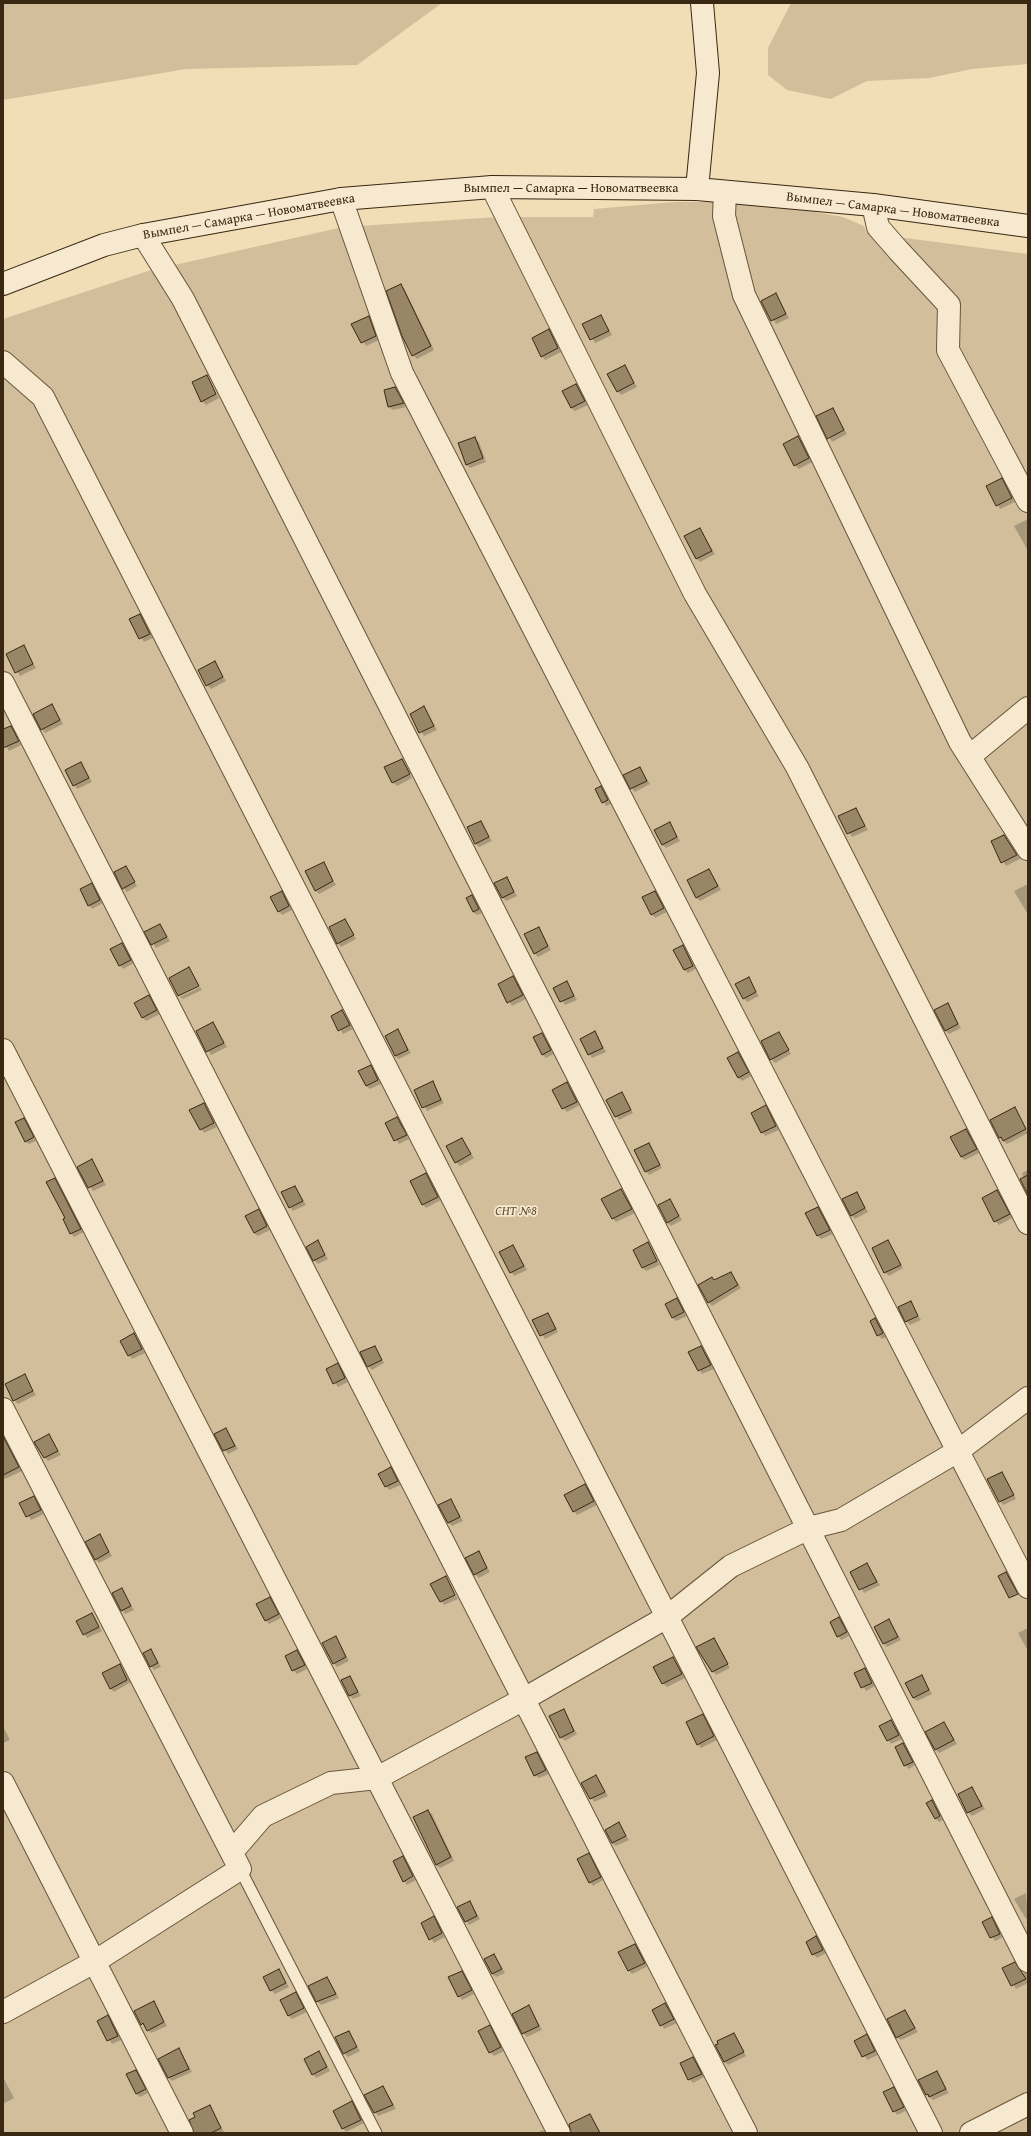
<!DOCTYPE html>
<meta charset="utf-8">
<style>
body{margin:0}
#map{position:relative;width:1031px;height:2136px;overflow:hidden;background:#f1ddb6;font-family:"Gentium Book Plus",serif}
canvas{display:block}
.frame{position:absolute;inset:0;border:4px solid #3a2812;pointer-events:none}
</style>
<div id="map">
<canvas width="1031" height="2136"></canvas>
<div class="frame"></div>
</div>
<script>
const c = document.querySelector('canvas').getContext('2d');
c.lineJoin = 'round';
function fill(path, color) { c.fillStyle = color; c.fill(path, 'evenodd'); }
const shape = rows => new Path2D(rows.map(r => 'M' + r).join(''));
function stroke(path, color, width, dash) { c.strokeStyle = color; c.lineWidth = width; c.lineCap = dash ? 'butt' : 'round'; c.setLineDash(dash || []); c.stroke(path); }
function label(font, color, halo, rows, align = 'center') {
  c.font = font + ' "Gentium Book Plus",serif'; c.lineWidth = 3.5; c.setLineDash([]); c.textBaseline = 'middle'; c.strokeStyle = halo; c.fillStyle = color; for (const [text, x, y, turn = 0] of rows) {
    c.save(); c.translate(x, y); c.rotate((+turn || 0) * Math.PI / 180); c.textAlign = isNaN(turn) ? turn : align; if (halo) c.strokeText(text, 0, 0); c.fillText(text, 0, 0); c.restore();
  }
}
const green = shape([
 [3,3,442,3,357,65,186,69,3,100],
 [791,3,1028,3,1028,64,972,69,929,78,867,81,831,99,787,90,768,75,768,48],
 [675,202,758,202,843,217,864,226,867,233,1028,254,1028,2133,3,2133,3,319,148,271,343,227,498,217,593,217,594,209]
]);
const shadow = shape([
 [401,285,404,288,434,350,417,359,413,355],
 [776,295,789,318,776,324,763,301],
 [601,316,612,335,595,343,584,325],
 [369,317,372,321,379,340,366,346,353,325],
 [549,331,561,352,545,360,542,356],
 [625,366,637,387,621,395,618,391],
 [206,376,219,398,206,405,202,401],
 [576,385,588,405,575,411,571,408],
 [395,388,406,407,393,410,389,407],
 [833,409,847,434,832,442,818,416],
 [798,437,812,462,799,469,795,465],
 [475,439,479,442,486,462,470,468,466,464],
 [1001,479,1015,502,1000,509,987,486],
 [1028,519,1028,548,1027,549,1014,526],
 [700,529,715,554,700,562,697,558],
 [140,615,153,638,144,642,131,620],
 [24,646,36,668,20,676,7,654],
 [215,663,226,681,211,689,207,685],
 [52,705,63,724,45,733,42,729],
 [424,707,437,730,424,736,411,714],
 [11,727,21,745,9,751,3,742,3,731],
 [402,760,412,778,397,786,393,782],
 [81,763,92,782,77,789,66,771],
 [640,768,650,784,635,792,631,788],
 [601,788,611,804,606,806,596,790],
 [856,809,868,830,852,837,840,817],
 [481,822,492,841,479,847,475,843],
 [670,824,680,841,666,848,662,844],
 [1004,836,1020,859,1006,866,992,842],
 [323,863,336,885,319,894,315,890],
 [126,867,137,886,127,892,123,888],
 [709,870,721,890,700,901,696,897],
 [507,878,517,896,506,901,502,897],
 [1028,884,1028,913,1027,913,1014,891],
 [91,885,103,903,92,909,89,905],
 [282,892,292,910,282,915,279,911],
 [655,892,667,912,655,918,652,914],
 [472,896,482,913,477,915,473,912],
 [345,920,356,939,341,947,338,943],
 [160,925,170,941,156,948,146,932],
 [538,928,551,950,538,957,534,953],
 [122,944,134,963,123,969,120,965],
 [683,946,696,969,688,973,684,970],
 [189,969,199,985,179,995],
 [513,978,526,999,512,1006,499,985],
 [748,979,759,996,747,1002,744,998],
 [567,982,577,1000,565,1005,555,988],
 [200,987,202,990,183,999,180,997],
 [149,997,160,1014,146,1021,142,1017],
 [948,1005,961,1028,949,1034,945,1030],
 [342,1011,353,1029,343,1034,332,1016],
 [213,1024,227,1047,211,1055,197,1032],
 [398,1031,411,1053,399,1059,395,1056],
 [594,1032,606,1052,592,1058,581,1039],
 [779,1033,791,1054,775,1063,771,1059],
 [542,1034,554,1054,546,1058,542,1054],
 [738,1053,751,1076,742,1081,738,1077],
 [370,1066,381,1084,370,1089,366,1086],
 [433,1083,444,1103,427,1111,416,1090],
 [567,1084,580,1105,567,1112,563,1108],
 [622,1093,633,1113,619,1120,607,1100],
 [204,1104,217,1127,204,1133,191,1111],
 [765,1107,779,1130,765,1136,752,1113],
 [1015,1108,1028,1133,1007,1144,1000,1138,991,1120],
 [397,1118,409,1139,399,1144,386,1124],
 [24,1119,36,1141,29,1144,25,1141],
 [966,1130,979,1153,965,1160,961,1157],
 [462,1139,474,1158,460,1166,456,1162],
 [649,1144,662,1168,649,1175,646,1171],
 [92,1160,106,1185,93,1191,78,1167],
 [1028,1170,1028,1193,1022,1173],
 [426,1175,441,1200,426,1208,423,1204],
 [54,1179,84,1232,74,1237,71,1233],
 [295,1187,306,1205,293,1211,290,1207],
 [621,1190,635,1213,616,1222,612,1218],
 [997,1191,1012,1218,999,1225,995,1221],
 [857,1193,868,1212,855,1219,851,1215],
 [670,1200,682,1220,671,1226,667,1222],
 [818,1208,833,1234,821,1239,818,1236],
 [258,1210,270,1230,258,1236,254,1233],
 [888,1241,903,1268,889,1276,885,1272],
 [318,1242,328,1259,318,1264,314,1260],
 [648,1244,660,1265,646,1271,643,1268],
 [513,1246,527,1270,514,1276,501,1253],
 [731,1273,741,1288,712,1306,708,1302,715,1281],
 [677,1300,687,1316,676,1321,673,1318],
 [910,1302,921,1320,910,1325,906,1321],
 [548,1314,558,1332,545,1339,534,1321],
 [875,1319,886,1337,882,1339,878,1335],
 [134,1335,145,1353,132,1359,121,1341],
 [375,1347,384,1363,372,1370,368,1366],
 [701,1347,714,1369,702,1374,690,1353],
 [337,1364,348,1382,338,1387,327,1370],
 [24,1376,36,1395,18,1404,14,1400],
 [226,1430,238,1449,228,1454,216,1435],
 [49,1436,61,1455,48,1461,45,1458],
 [9,1449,22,1471,5,1479,3,1477,3,1452],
 [391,1468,401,1485,389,1490,379,1474],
 [1002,1473,1016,1499,1003,1505,1000,1501],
 [585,1486,597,1505,577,1515,574,1511],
 [34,1497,44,1514,31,1520,21,1504],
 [451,1500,463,1521,452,1526,448,1522],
 [100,1535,112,1556,99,1563,95,1559],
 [479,1552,490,1572,479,1578,475,1574],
 [867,1564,880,1585,864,1593,851,1572],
 [445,1578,458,1599,444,1605,432,1584],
 [122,1590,134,1610,125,1614,122,1610],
 [270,1599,281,1618,269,1624,266,1620],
 [92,1614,102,1631,87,1638,77,1621],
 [839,1618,849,1636,841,1640,838,1636],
 [889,1620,901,1640,887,1647,884,1644],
 [1028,1628,1028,1651,1018,1633],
 [336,1637,349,1661,337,1667,334,1663],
 [714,1639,730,1668,716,1675,705,1662,698,1647],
 [151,1650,161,1667,154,1670,151,1666],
 [297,1652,307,1669,297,1674,293,1670],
 [673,1658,685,1678,667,1687,663,1683],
 [120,1665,131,1682,114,1692,110,1688],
 [865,1669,875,1686,866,1691,855,1673],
 [922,1676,932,1694,917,1701,913,1698],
 [350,1677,361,1696,353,1699,350,1696],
 [563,1710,577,1734,565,1741,561,1737],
 [702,1715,717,1740,701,1748,698,1744],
 [891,1721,902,1739,891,1744,880,1726],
 [944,1723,957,1744,939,1753,936,1750],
 [3,1726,10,1740,3,1743],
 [903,1744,915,1765,909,1769,905,1765],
 [536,1753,549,1774,539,1778,535,1775],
 [596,1776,608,1796,594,1802,583,1783],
 [972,1788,985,1809,972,1816,968,1812],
 [932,1801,943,1820,939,1822,936,1819],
 [428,1811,432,1814,454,1861,440,1868,436,1865],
 [619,1824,629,1840,616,1846,612,1843],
 [588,1854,603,1880,593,1886,590,1882],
 [403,1857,416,1880,407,1885,404,1881],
 [1026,1893,1028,1918,1026,1919,1014,1899],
 [470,1902,480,1919,469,1925,466,1921],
 [434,1918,445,1937,434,1943,422,1923],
 [991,1918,1003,1937,995,1941,983,1922],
 [816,1937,826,1953,817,1958,813,1954],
 [635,1945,645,1961,628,1970],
 [494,1955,505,1973,496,1977,492,1974],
 [646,1963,648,1966,632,1974,629,1971],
 [1018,1967,1022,1973,1028,1973,1028,1983,1016,1989,1004,1969],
 [278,1970,289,1987,275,1994,271,1990],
 [461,1972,474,1994,462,2000,459,1996],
 [327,1978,339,1998,321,2005,317,2001],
 [295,1993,307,2012,292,2019,289,2016],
 [154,2003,167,2026,151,2033,142,2024],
 [665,2004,677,2023,664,2029,653,2010],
 [529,2006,542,2030,527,2037,523,2033],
 [905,2011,918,2032,901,2040,897,2037],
 [108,2016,121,2040,112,2044,98,2021],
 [490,2027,504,2051,494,2056,490,2052],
 [348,2032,360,2051,348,2057,344,2053],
 [733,2034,746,2056,728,2065,724,2061],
 [866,2036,878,2055,867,2060,855,2041],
 [179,2049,192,2072,172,2081,169,2078],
 [319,2052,330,2071,316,2078,313,2074],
 [693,2058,704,2077,693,2083,689,2079],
 [135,2071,148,2093,140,2097,137,2094],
 [936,2072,949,2093,933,2100,927,2095,919,2080],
 [3,2077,14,2098,3,2104],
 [383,2087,396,2109,378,2116,366,2096],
 [893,2088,906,2111,897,2115,884,2093],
 [352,2103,364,2123,346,2132,343,2128],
 [210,2106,224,2132,195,2133,196,2117],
 [590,2115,601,2133,574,2133],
 [543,2130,546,2133,537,2133]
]);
const building = shape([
 [401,284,431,346,412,356,402,336,386,291,401,284],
 [776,293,786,314,771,321,761,301,776,293],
 [601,315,609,331,590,340,582,324,601,315],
 [369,316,376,336,361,343,351,324,369,316],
 [549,329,558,348,541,357,532,338,549,329],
 [625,365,634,383,617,392,607,374,625,365],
 [207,375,216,394,201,402,192,382,207,375],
 [576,384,585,401,571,408,562,391,576,384],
 [395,387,404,403,388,407,384,390,395,387],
 [833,408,844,430,827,439,816,416,833,408],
 [798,436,809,458,794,466,783,444,798,436],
 [475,437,483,458,466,465,458,443,475,437],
 [1002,478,1012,498,996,506,986,486,1002,478],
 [700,528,712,551,696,559,684,536,700,528],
 [140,614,150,634,139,639,129,619,140,614],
 [24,645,33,664,15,673,6,654,24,645],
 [215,661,223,677,206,686,198,670,215,661],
 [52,704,60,720,41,730,33,714,52,704],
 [424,706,434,726,419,733,410,714,424,706],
 [11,726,19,741,3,748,3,729,11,726],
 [402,759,410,774,392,783,384,767,402,759],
 [81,762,89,778,73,786,65,770,81,762],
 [640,767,647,781,630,789,623,775,640,767],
 [601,786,608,800,602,803,595,789,601,786],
 [856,808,865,826,847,834,838,816,856,808],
 [481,821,489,837,475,844,467,827,481,821],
 [670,822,677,837,662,845,654,830,670,822],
 [1004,835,1017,855,1001,863,991,841,1004,835],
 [324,862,333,881,315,891,305,871,324,862],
 [126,866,135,882,122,889,114,872,126,866],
 [709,869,718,886,696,898,687,880,709,869],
 [507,877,514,892,502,898,494,883,507,877],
 [92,883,100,900,88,906,80,889,92,883],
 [282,891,289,906,278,912,270,897,282,891],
 [655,891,664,908,651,915,642,897,655,891],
 [472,895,479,909,473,912,466,898,472,895],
 [345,919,354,935,337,944,329,927,345,919],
 [160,924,167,937,151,945,144,932,160,924],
 [539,927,548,946,534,954,524,934,539,927],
 [122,943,131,960,119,966,110,949,122,943],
 [683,945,693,966,684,970,673,950,683,945],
 [189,967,199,986,178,996,169,978,189,967],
 [513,976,523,995,507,1003,498,984,513,976],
 [749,977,756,992,743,999,735,984,749,977],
 [567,981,574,996,560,1002,553,988,567,981],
 [149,995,157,1010,142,1018,134,1003,149,995],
 [948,1003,958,1024,945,1031,934,1010,948,1003],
 [342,1010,350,1025,338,1031,331,1016,342,1010],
 [213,1022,224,1043,206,1052,196,1031,213,1022],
 [398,1029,408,1050,395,1056,385,1036,398,1029],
 [595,1031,603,1048,588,1055,580,1039,595,1031],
 [779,1032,789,1050,770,1060,761,1041,779,1032],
 [542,1033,551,1050,542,1055,533,1037,542,1033],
 [738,1052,749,1072,738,1078,727,1058,738,1052],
 [371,1065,378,1080,366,1086,358,1071,371,1065],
 [433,1081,441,1100,422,1108,414,1090,433,1081],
 [567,1082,577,1102,562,1109,552,1090,567,1082],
 [622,1092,631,1110,615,1117,606,1100,622,1092],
 [204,1103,214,1123,200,1130,189,1110,204,1103],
 [766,1105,776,1126,761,1133,751,1113,766,1105],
 [1015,1107,1026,1129,1003,1141,1001,1137,999,1138,990,1120,1015,1107],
 [397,1117,407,1135,394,1141,385,1123,397,1117],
 [24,1118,34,1137,25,1142,15,1122,24,1118],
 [966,1129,977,1149,961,1157,950,1137,966,1129],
 [462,1138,471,1154,455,1163,446,1146,462,1138],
 [649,1143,660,1165,645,1172,634,1150,649,1143],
 [92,1159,103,1181,88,1188,77,1167,92,1159],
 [426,1173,438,1197,422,1205,410,1181,426,1173],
 [1028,1175,1028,1195,1020,1179,1028,1175],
 [55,1178,81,1229,70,1234,63,1219,65,1218,46,1182,55,1178],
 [295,1186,303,1201,289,1208,281,1192,295,1186],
 [621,1189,632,1209,612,1219,601,1199,621,1189],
 [997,1190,1010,1214,994,1222,982,1198,997,1190],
 [857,1192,865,1208,851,1216,842,1199,857,1192],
 [670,1199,679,1216,667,1223,658,1205,670,1199],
 [818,1207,830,1230,817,1236,805,1213,818,1207],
 [259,1209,267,1226,254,1233,245,1216,259,1209],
 [318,1240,325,1255,313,1261,306,1247,318,1240],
 [888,1240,901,1265,884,1273,872,1248,888,1240],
 [648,1242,657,1261,642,1268,633,1250,648,1242],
 [513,1245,524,1266,510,1273,499,1252,513,1245],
 [731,1272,738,1285,708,1303,698,1285,712,1277,714,1280,731,1272],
 [677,1298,684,1312,672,1318,665,1304,677,1298],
 [911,1301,918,1316,905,1322,898,1307,911,1301],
 [548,1313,556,1329,540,1336,532,1320,548,1313],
 [875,1318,883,1333,877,1336,870,1321,875,1318],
 [134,1333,142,1349,128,1356,120,1341,134,1333],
 [375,1346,382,1360,367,1367,360,1352,375,1346],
 [701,1346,711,1365,698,1371,688,1352,701,1346],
 [338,1363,345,1378,333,1384,326,1369,338,1363],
 [25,1374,33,1391,13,1401,5,1384,25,1374],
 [226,1428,235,1446,223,1451,214,1434,226,1428],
 [49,1434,58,1451,44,1458,34,1442,49,1434],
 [3,1436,19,1467,3,1475,3,1436],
 [391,1467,398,1481,385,1487,378,1474,391,1467],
 [1002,1472,1014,1495,999,1502,987,1479,1002,1472],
 [585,1484,594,1501,573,1512,564,1495,585,1484],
 [34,1496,41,1510,26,1517,19,1503,34,1496],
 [451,1499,460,1517,448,1523,438,1505,451,1499],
 [100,1534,109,1552,95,1560,85,1542,100,1534],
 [479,1551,487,1568,474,1575,465,1558,479,1551],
 [867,1563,877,1582,859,1590,850,1572,867,1563],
 [1006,1572,1018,1594,1009,1598,998,1576,1006,1572],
 [446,1576,455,1595,440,1602,430,1584,446,1576],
 [122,1588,131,1606,121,1611,112,1593,122,1588],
 [270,1597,279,1614,265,1621,256,1604,270,1597],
 [92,1613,99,1627,83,1635,76,1621,92,1613],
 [839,1617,847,1632,837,1637,830,1622,839,1617],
 [889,1619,898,1637,883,1644,874,1627,889,1619],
 [336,1636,346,1657,333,1664,322,1643,336,1636],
 [714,1638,728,1664,712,1672,696,1647,714,1638],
 [151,1649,158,1663,150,1667,143,1653,151,1649],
 [297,1650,305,1665,292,1671,285,1656,297,1650],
 [673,1657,682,1674,662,1684,653,1667,673,1657],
 [120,1664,127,1680,110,1689,102,1673,120,1664],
 [865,1668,872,1683,861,1688,854,1673,865,1668],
 [922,1675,929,1690,913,1698,905,1683,922,1675],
 [350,1676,358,1692,349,1696,341,1680,350,1676],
 [564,1709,574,1731,560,1738,549,1716,564,1709],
 [703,1714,714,1736,697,1745,686,1722,703,1714],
 [891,1720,899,1735,887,1741,879,1726,891,1720],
 [944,1722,954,1740,935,1750,925,1732,944,1722],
 [903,1743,913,1762,904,1766,895,1747,903,1743],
 [537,1752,546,1770,534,1776,525,1757,537,1752],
 [596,1775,605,1792,590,1799,581,1783,596,1775],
 [972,1787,982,1806,967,1813,958,1794,972,1787],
 [932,1800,940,1816,935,1819,926,1803,932,1800],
 [428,1810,451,1857,436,1865,413,1817,428,1810],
 [619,1822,626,1836,612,1843,605,1830,619,1822],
 [589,1853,601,1877,589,1883,577,1859,589,1853],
 [403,1856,413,1876,403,1882,393,1861,403,1856],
 [470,1901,477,1916,465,1922,457,1907,470,1901],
 [434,1916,442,1933,429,1940,421,1923,434,1916],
 [992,1917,1000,1934,990,1938,982,1922,992,1917],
 [816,1936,823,1950,812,1955,806,1942,816,1936],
 [635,1944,645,1963,628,1971,618,1952,635,1944],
 [494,1954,502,1969,492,1974,484,1959,494,1954],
 [1015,1962,1026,1979,1011,1986,1002,1968,1015,1962],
 [279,1969,286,1983,270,1991,263,1977,279,1969],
 [462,1971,472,1990,458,1997,448,1977,462,1971],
 [327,1977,336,1994,316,2002,308,1986,327,1977],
 [296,1992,304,2008,288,2016,280,2000,296,1992],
 [154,2001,164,2022,147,2031,143,2023,141,2025,134,2011,154,2001],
 [665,2003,674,2019,660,2026,652,2010,665,2003],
 [529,2005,539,2026,522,2034,512,2014,529,2005],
 [905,2010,915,2028,896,2038,887,2019,905,2010],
 [108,2015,118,2036,107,2041,97,2021,108,2015],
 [490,2025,501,2047,489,2053,478,2031,490,2025],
 [349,2031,357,2047,343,2054,335,2037,349,2031],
 [734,2033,744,2052,724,2062,715,2045,718,2044,717,2041,734,2033],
 [867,2034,875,2051,862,2057,854,2041,867,2034],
 [179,2048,189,2069,168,2078,158,2059,179,2048],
 [319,2051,327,2067,312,2075,304,2059,319,2051],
 [693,2057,702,2074,688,2080,680,2063,693,2057],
 [136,2070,146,2089,136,2094,126,2074,136,2070],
 [937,2071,946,2089,929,2097,928,2094,926,2095,918,2080,937,2071],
 [383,2086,393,2105,374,2113,364,2095,383,2086],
 [894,2087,904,2107,893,2112,883,2092,894,2087],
 [352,2101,361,2120,342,2129,333,2111,352,2101],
 [210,2105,221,2128,211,2133,194,2133,189,2120,195,2117,193,2113,210,2105],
 [590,2114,600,2133,571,2133,569,2124,590,2114]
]);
const lane = shape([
 [240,1869,376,2133]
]);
const street = shape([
 [492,187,695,594,797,767,1028,1223],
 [725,192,724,216,744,295,960,742,1028,849],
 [341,199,402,373,1028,1587],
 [873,205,878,227,898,250,949,305,948,350,1028,501],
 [143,235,183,299,1028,1961],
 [3,362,43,397,931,2133],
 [3,683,746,2133],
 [970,756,1028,708],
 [3,1050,559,2133],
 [3,1409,240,1869,94,1962,3,2012],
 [3,1783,182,2133],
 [232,1852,263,1816,331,1783,377,1778,524,1699,667,1617,731,1566,809,1528,841,1520,958,1451,1028,1398],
 [971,2133,1028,2104]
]);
const secondary = shape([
 [697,189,708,73,702,3],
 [3,284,104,245,143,235,341,199,492,187,697,189,873,205,1028,226]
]);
const streetNames = [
 ["Вымпел — Самарка — Новоматвеевка",571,189],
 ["Вымпел — Самарка — Новоматвеевка",893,210,7],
 ["Вымпел — Самарка — Новоматвеевка",249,217,-10]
];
const parkNames = [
 ["СНТ №8",516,1212]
];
fill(green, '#d2be9a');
fill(shadow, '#0003');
fill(building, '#998667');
stroke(building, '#3a2812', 1);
stroke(lane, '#68553b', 13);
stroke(street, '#68553b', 24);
stroke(secondary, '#3a2812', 24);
stroke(lane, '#f6e9d0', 11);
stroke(street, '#f6e9d0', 22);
stroke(secondary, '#f6e9d0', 22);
label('13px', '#3a2812', '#f6e9d0', streetNames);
label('italic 13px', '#604e34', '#f6e9d0', parkNames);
</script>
